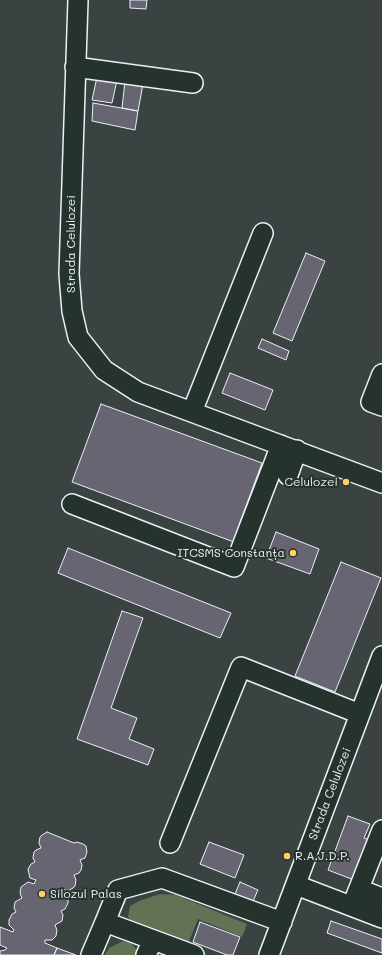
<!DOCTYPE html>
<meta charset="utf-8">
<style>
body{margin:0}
canvas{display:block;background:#26332d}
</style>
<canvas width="382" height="955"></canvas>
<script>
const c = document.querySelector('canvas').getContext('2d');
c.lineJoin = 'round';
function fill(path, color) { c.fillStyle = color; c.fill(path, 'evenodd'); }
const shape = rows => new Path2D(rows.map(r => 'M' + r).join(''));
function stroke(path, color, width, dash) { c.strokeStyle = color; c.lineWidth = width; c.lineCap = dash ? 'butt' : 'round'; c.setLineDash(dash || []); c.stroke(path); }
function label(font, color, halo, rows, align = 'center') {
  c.font = font + ' Mali,sans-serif'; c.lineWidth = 4; c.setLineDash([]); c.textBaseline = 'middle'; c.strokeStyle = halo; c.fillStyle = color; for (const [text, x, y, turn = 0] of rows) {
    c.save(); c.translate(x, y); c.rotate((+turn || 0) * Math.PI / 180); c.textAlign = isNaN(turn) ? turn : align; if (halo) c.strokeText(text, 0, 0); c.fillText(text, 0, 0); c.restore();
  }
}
const built = shape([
 [0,0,382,0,382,955,0,955]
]);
const green = shape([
 [160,894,176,895,247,924,242,937,198,919,188,944,133,924,128,917,130,906,139,901],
 [123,941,131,943,137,950,137,955,105,955,109,948]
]);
const building = shape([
 [130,0,147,0,146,9,130,8,130,0],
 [97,77,117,80,112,103,92,100,97,77],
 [125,81,143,84,138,111,122,108,125,81],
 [93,103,138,111,135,130,92,121,93,103],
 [306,253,325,261,292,341,273,333,306,253],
 [262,339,289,351,286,360,258,348,262,339],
 [230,373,273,390,265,410,222,393,230,373],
 [101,404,262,463,239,525,248,528,242,545,72,482,101,404],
 [276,532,319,549,310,574,266,558,276,532],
 [68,548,231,613,220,638,58,573,68,548],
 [341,562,381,578,335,692,295,676,341,562],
 [122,611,143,618,111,708,137,718,129,739,154,749,148,765,77,739,122,611],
 [348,816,370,824,364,838,369,840,354,880,328,870,348,816],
 [47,832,74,843,77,842,83,844,86,846,87,852,85,858,80,860,82,865,81,870,79,873,74,875,76,880,75,886,73,888,68,891,62,889,60,892,68,897,68,903,65,909,61,911,63,915,62,921,55,925,57,930,56,936,52,940,45,940,45,943,57,948,54,955,0,955,0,951,5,950,7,948,0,945,0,927,13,932,14,930,9,925,9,920,12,914,16,912,14,908,15,902,22,898,20,893,21,887,28,882,34,884,36,880,30,878,28,869,31,864,35,862,33,858,34,852,36,850,41,848,39,843,40,837,42,835,47,832],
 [209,842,244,855,235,878,200,864,209,842],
 [240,882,258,890,253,901,235,894,240,882],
 [331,921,382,939,382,953,327,933,331,921],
 [200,922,240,937,233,955,227,955,193,942,200,922],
 [57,948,76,955,54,955,57,948]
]);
const minor = shape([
 [78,0,69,274,72,311,78,337,104,370,138,392,382,483],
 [75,67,193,83],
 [382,374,371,402,382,406],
 [192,412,263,233],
 [288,475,297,450],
 [72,504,234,567,281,445],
 [170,843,241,667,360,714],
 [296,885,382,918],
 [359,889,382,898],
 [352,906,382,830],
 [91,955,105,922],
 [146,955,153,940],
 [194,955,105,922,118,890,162,878,282,922],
 [269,955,382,656]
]);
const markers = [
 [346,482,4,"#ffd166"],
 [293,553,4,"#ffd166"],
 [287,856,4,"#ffd166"],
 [42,894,4,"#ffd166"]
];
const streetNames = [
 ["Strada Celulozei",71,244,-90],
 ["Strada Celulozei",330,794,-69]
];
const poiNames = [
 ["Celulozei",338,482],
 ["ITCSMS Constanța",285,553],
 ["R.A.J.D.P.",295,856,"left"],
 ["Silozul Palas",50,894,"left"]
];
fill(built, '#3a4242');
fill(green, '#637254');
fill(building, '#676572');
stroke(building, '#e8f1f8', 1);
stroke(minor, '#e8f1f8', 22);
stroke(minor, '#26332d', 19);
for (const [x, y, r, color] of markers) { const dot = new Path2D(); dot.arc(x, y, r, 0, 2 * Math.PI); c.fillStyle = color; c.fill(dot); stroke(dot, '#26332d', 1.5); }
label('12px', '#e8f1f8', '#26332d', streetNames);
label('12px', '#e8f1f8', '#26332d', poiNames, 'right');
</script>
